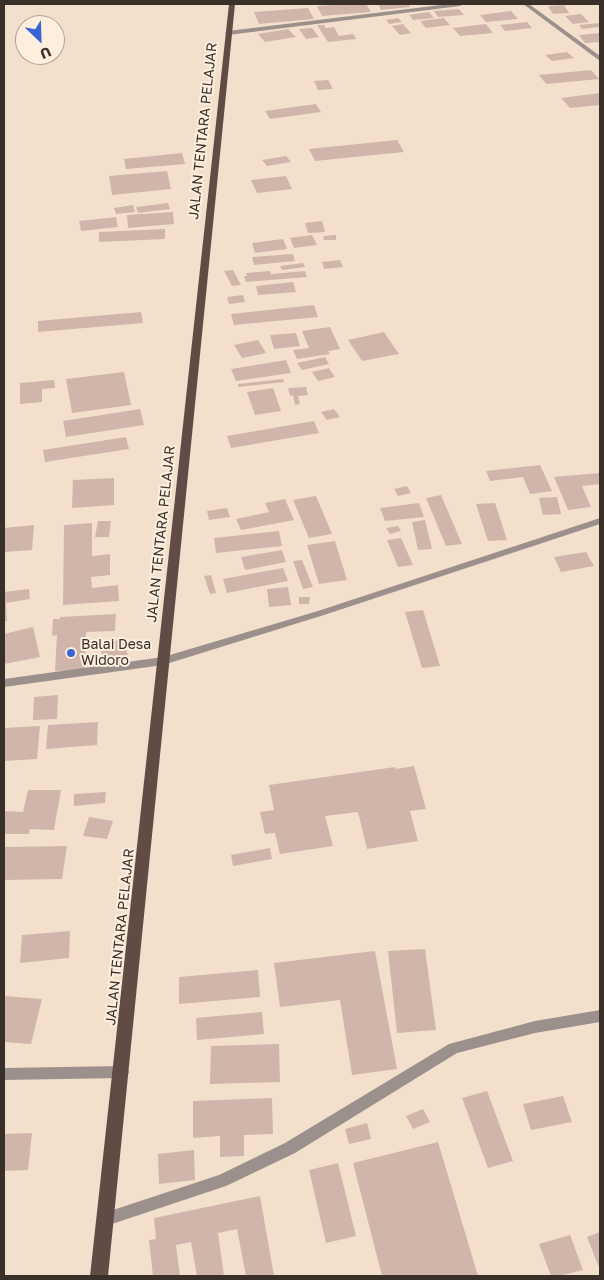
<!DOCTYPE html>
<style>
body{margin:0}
#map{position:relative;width:604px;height:1280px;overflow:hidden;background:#f3e0cc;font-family:"Golos Text",sans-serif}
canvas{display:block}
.frame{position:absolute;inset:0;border:5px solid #393129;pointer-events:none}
.north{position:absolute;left:15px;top:15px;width:50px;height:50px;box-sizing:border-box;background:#fdeede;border:1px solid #afa296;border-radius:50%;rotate:156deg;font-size:14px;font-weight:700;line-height:20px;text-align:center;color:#393129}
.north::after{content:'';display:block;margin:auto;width:18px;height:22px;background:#3a64d5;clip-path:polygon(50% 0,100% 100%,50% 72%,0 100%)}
</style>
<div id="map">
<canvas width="604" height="1280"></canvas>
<div class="frame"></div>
<div class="north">U</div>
</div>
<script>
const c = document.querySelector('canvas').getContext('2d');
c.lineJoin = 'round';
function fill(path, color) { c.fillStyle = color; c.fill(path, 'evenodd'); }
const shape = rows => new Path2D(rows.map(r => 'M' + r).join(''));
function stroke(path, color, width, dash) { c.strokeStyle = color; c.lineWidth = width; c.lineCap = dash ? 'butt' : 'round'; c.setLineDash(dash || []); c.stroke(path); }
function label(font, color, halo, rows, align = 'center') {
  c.font = font + ' "Golos Text",sans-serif'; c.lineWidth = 4; c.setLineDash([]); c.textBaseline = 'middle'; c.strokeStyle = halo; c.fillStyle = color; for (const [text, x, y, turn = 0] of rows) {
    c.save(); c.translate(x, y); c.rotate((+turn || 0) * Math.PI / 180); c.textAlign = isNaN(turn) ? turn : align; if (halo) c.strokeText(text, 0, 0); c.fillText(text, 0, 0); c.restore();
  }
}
const building = shape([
 [347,4,366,4,371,12,322,16,317,6],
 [378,4,408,4,410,7,381,10],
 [564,5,569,13,553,14,548,6],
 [308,8,314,19,259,24,254,12],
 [459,9,464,15,438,17,434,11],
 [511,11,518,19,486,22,480,15],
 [429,12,434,18,413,20,409,15],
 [581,14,589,22,573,24,565,16],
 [398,18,402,22,389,24,386,20],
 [444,18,450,25,426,28,420,21],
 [527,22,532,28,505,31,500,25],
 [600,23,600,27,582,29,579,25],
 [403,24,411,33,400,35,392,26],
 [486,24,493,33,460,36,453,28],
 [317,25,324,25,326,28,334,27,339,36,353,34,356,39,328,42],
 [312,28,319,37,306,39,299,29],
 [288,29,296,37,265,42,258,34],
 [600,33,600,42,585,43,579,35],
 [567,52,574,58,552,61,545,55],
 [591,70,599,79,546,84,539,75],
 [328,80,333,89,318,90,314,81],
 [600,93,600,105,570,108,561,98],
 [316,104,321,112,270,119,265,111],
 [397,140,404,152,315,161,309,149],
 [182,153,185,164,126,169,124,159],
 [286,156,291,162,267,166,262,160],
 [167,171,171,189,112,195,109,176],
 [286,176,292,189,257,193,251,180],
 [168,203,170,209,138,213,136,207],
 [133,205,135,212,116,214,114,208],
 [173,212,174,224,128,228,127,215],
 [116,217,118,227,81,231,79,221],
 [322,221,325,232,308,233,305,223],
 [165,229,165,239,99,242,99,232],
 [312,235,317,245,294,248,290,238],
 [336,235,336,240,324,240,323,236],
 [283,239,287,249,255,253,252,243],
 [293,254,295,261,254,265,252,257],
 [340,260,343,267,324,269,322,262],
 [303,263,305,267,282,270,280,266],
 [233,270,241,285,232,286,224,271],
 [270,271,271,274,305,271,307,277,246,282,244,276,247,276,246,273],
 [293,282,296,292,258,295,256,286],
 [243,295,245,302,229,304,227,297],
 [314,305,318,317,234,325,231,314],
 [141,312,143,323,38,332,38,321],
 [330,327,340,349,328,351,330,354,297,359,293,350,309,348,302,331],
 [384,332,399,354,362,361,348,340],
 [296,333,300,346,274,349,270,335],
 [258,340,266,353,242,358,234,345],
 [325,357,329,364,302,370,297,363],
 [286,360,291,373,236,381,231,369],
 [329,368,335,377,318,381,312,372],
 [124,372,131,405,72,413,66,379],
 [283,379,284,382,238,387,238,384],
 [54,380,55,388,42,389,42,402,20,404,20,383],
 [306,387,308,395,298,396,300,404,295,405,293,395,290,396,288,388],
 [273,388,281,411,255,415,247,392],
 [140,409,144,425,66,437,63,421],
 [334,409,340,417,327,420,321,412],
 [314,421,319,433,231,448,227,436],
 [126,437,129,449,45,462,43,450],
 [540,465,552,491,530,494,523,477,490,481,486,471],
 [600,473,600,484,582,486,591,507,568,510,554,477],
 [114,478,114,505,72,508,73,480],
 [407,486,411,493,398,496,394,489],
 [441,495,462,544,446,546,426,498],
 [316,496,332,534,309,538,293,500],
 [557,497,561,514,543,515,539,498],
 [285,499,294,520,241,530,236,519,269,512,265,503],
 [419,503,424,517,385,521,380,508],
 [495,503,507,540,488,541,476,504],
 [227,508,230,517,209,520,207,511],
 [425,520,432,549,418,550,412,522],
 [98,521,111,521,109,537,95,537],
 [92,523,92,556,110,554,110,575,91,577,92,588,118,585,119,601,63,605,64,525],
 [34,525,32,550,4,552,4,528],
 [398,526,401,531,390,534,386,528],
 [279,531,282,546,216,553,214,538],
 [401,538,413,565,398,567,387,540],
 [335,541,347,580,319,584,307,545],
 [282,550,286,562,245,570,241,557],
 [586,552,594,566,561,572,554,557],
 [302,560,313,587,303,589,293,561],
 [283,568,288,581,227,593,223,579],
 [211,575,216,593,210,594,204,576],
 [288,587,291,605,269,607,267,589],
 [29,589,30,599,6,603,7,621,4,621,4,592],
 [299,597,310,597,309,604,299,604],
 [423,610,440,666,422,668,405,612],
 [116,614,115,631,86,632,85,670,55,671,57,635,52,636,53,619,60,619,60,617],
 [33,627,40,657,4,664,4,634],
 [122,639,128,655,104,661,99,645],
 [58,695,57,719,33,720,34,697],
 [98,722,97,745,46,749,48,725],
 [40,726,37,759,4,761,4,728],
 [414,766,426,809,410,811,418,841,367,849,358,812,325,816,333,846,280,854,275,833,265,834,260,812,274,810,269,785,395,767,396,769],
 [28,790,61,790,54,830,30,829,29,834,4,834,4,811,23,812],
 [106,792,105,803,74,806,74,794],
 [89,817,113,821,107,839,83,836],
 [67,846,62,879,4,880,4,847],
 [270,848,272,859,233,866,231,855],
 [70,931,69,958,20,963,22,935],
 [425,949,436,1030,397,1033,388,951],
 [375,951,397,1069,352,1075,340,1000,280,1007,274,963],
 [258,970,260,997,179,1004,179,977],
 [4,996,42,999,31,1044,4,1042],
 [262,1012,264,1034,197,1040,196,1018],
 [279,1044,280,1082,210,1084,211,1046],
 [487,1091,513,1161,488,1168,462,1098],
 [563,1096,572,1122,531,1130,523,1104],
 [272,1098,273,1134,244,1135,244,1156,220,1157,220,1136,193,1138,193,1101],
 [423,1109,430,1122,413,1129,406,1116],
 [367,1123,371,1139,349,1144,345,1129],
 [32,1133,28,1170,4,1171,4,1134],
 [438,1142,478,1276,382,1276,353,1163],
 [194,1150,195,1180,159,1184,158,1154],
 [338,1163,356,1236,326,1243,309,1170],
 [260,1196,274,1276,246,1276,237,1229,218,1233,224,1276,197,1276,191,1242,176,1245,180,1276,153,1276,149,1240,156,1239,154,1218],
 [600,1232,600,1270,587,1237],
 [570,1235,583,1270,559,1276,551,1276,539,1244]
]);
const minor = shape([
 [449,4,463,4,460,6,228,35,225,33,228,31,449,4],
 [523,4,529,4,600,56,600,61,523,4],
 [600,518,600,524,324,615,163,665,4,687,4,679,163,657,318,611,600,518],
 [600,1010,600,1022,535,1033,457,1053,295,1153,226,1186,106,1226,101,1224,99,1219,101,1214,219,1175,285,1143,449,1044,535,1021,600,1010],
 [122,1066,127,1068,129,1072,127,1076,122,1078,4,1080,4,1068,122,1066]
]);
const primary = shape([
 [229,4,235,4,108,1276,90,1276,229,4]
]);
const markers = [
 [71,653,5,"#3a64d5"]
];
const streetNames = [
 ["JALAN TENTARA PELAJAR",203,131,-84],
 ["JALAN TENTARA PELAJAR",161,534,-84],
 ["JALAN TENTARA PELAJAR",120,937,-84]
];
const poiNames = [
 ["Balai Desa",81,645],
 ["Widoro",81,661]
];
fill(building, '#d0b5ab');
fill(minor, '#9b908c');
fill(primary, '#604c45');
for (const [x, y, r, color] of markers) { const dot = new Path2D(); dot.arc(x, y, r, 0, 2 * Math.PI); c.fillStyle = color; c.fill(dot); stroke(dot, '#fdeede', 2); }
label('14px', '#393129', '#fdeede', streetNames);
label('14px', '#393129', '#fdeede', poiNames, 'left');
</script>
